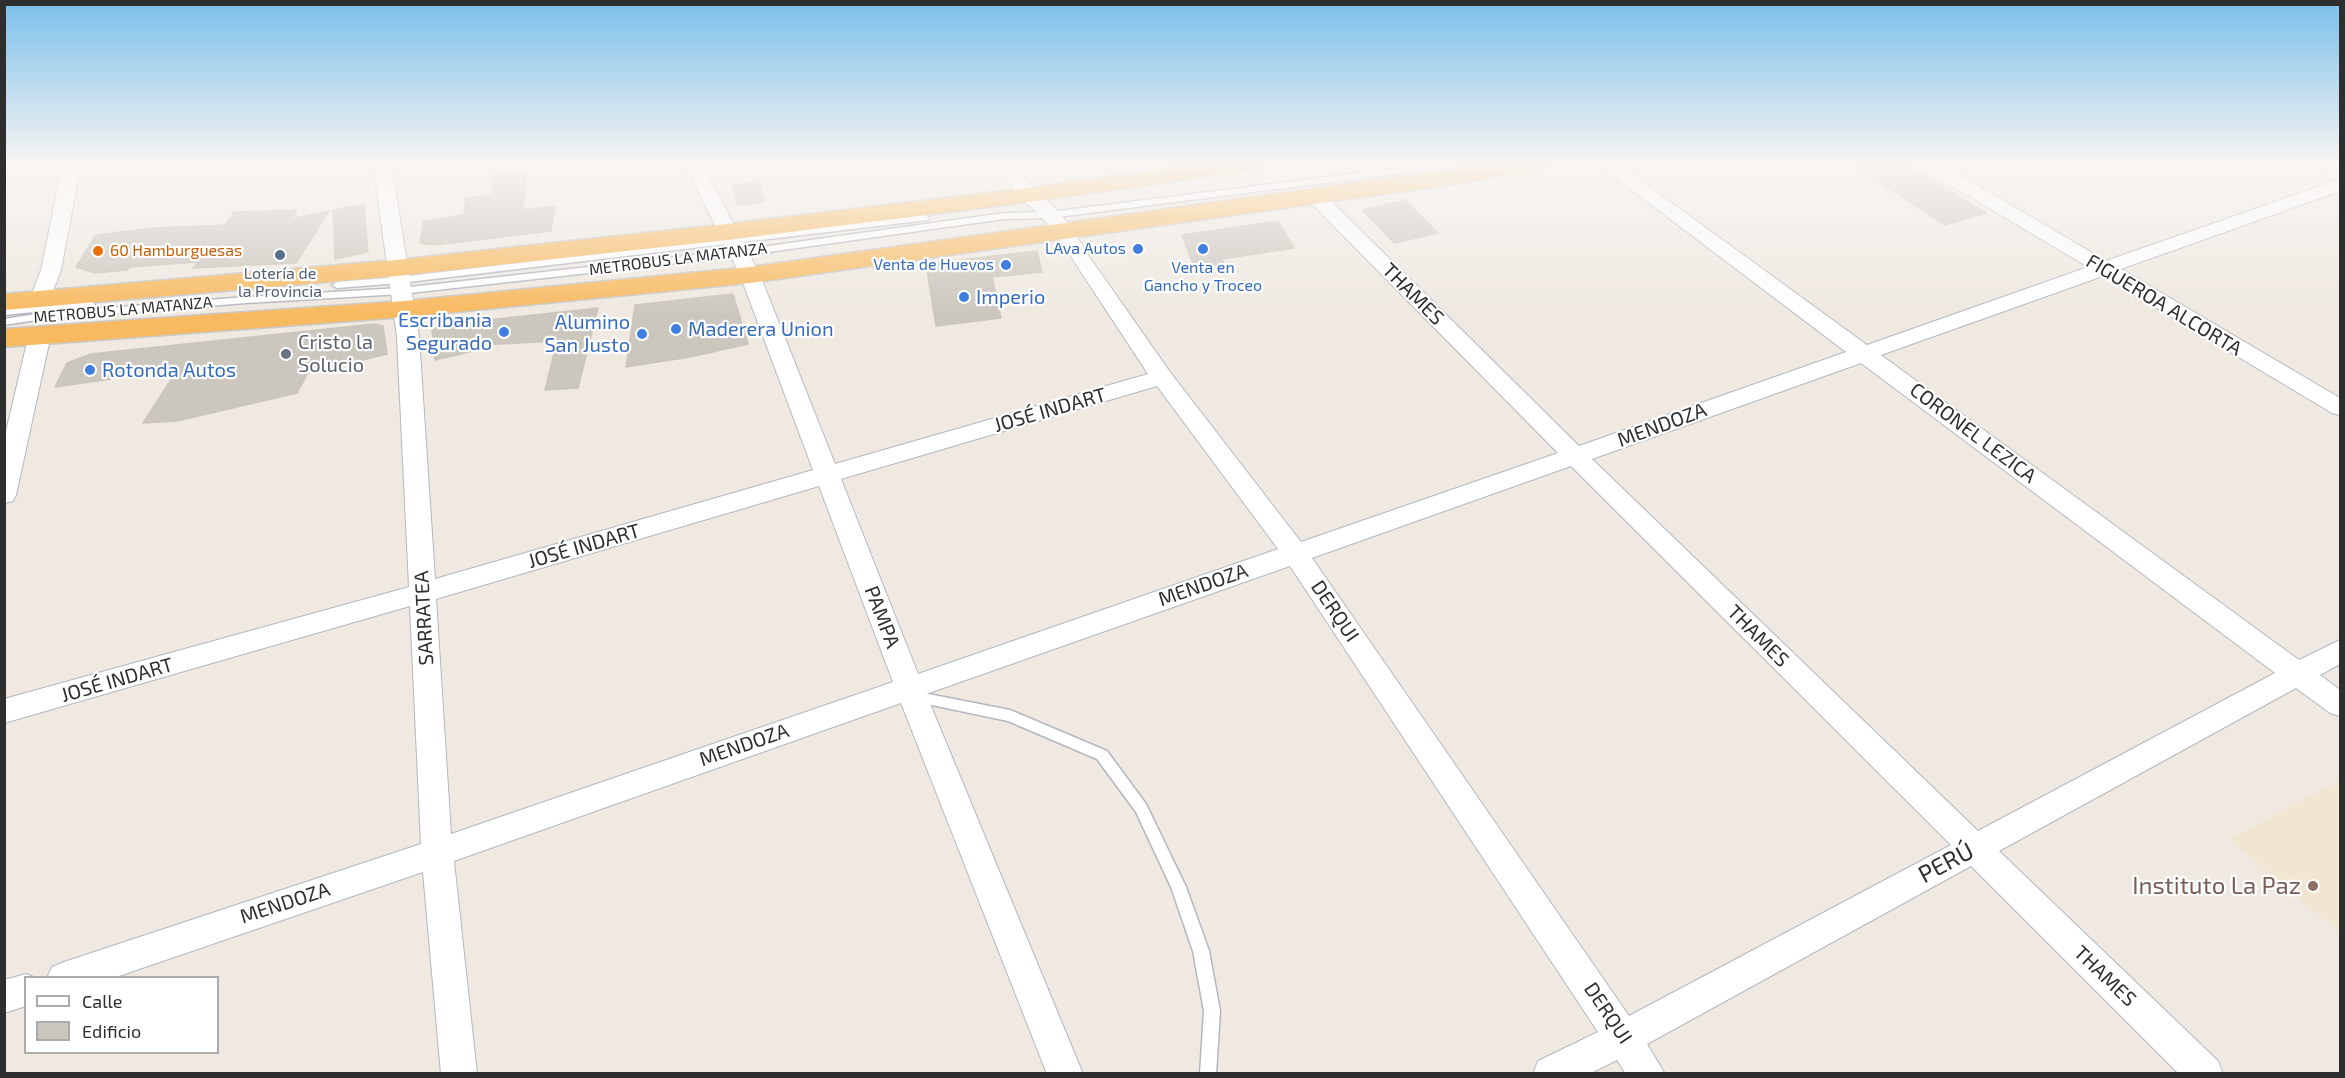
<!DOCTYPE html>
<meta charset="utf-8">
<style>
body{margin:0}
#map{position:relative;width:2345px;height:1078px;overflow:hidden;background:#efe9e1;font-family:"Exo 2",sans-serif}
canvas{display:block}
.frame{position:absolute;inset:0;border:6px solid #2e2e2e;pointer-events:none}
.legend{position:absolute;left:24px;top:976px;width:195px;height:78px;box-sizing:border-box;background:#fff;border:2px solid #ababab;margin:0;padding:8px 10px;list-style:none;font-size:18px;color:#2e2e2e}
.legend li{display:flex;align-items:center;gap:12px;height:30px}
.legend b{width:30px;border:2px solid #ababab}
</style>
<div id="map">
<canvas width="2345" height="1078"></canvas>
<div class="frame"></div>
<ul class="legend">
<li><b style="height:8px;background:#fff"></b>Calle</li>
<li><b style="height:16px;background:#cbc7bf"></b>Edificio</li>
</ul>
</div>
<script>
const c = document.querySelector('canvas').getContext('2d');
c.lineJoin = 'round';
function fill(path, color) { c.fillStyle = color; c.fill(path, 'evenodd'); }
const shape = rows => new Path2D(rows.map(r => 'M' + r).join(''));
function stroke(path, color, width, dash) { c.strokeStyle = color; c.lineWidth = width; c.lineCap = dash ? 'butt' : 'round'; c.setLineDash(dash || []); c.stroke(path); }
function label(font, color, halo, rows, align = 'center') {
  c.font = font + ' "Exo 2",sans-serif'; c.lineWidth = 4.5; c.setLineDash([]); c.textBaseline = 'middle'; c.strokeStyle = halo; c.fillStyle = color; for (const [text, x, y, turn = 0] of rows) {
    c.save(); c.translate(x, y); c.rotate((+turn || 0) * Math.PI / 180); c.textAlign = isNaN(turn) ? turn : align; if (halo) c.strokeText(text, 0, 0); c.fillText(text, 0, 0); c.restore();
  }
}
const education = shape([
 [2340,781,2340,933,2229,839]
]);
const building = shape([
 [1849,163,1904,163,1986,213,1945,225,1849,163],
 [527,171,523,210,555,206,551,231,434,245,420,243,424,221,464,215,466,198,491,195,494,175,527,171],
 [759,181,765,201,744,205,737,204,732,186,759,181],
 [1405,200,1438,233,1394,243,1362,210,1405,200],
 [364,204,368,252,335,259,333,210,364,204],
 [297,210,291,219,329,211,296,263,193,268,198,262,129,267,127,270,95,273,76,267,96,235,152,228,225,225,234,212,297,210],
 [1278,221,1294,248,1222,259,1224,264,1194,267,1182,235,1278,221],
 [1037,251,1042,272,992,277,1001,318,936,326,926,264,1037,251],
 [733,294,748,344,690,357,626,367,635,305,733,294],
 [598,308,578,388,545,390,557,341,479,345,478,350,435,360,432,330,442,325,598,308],
 [374,324,383,326,387,354,308,373,297,393,177,421,143,423,178,369,113,375,111,379,55,387,67,363,91,354,374,324]
]);
const service = shape([
 [1438,163,1461,163,1457,166,1050,218,1004,219,740,256,401,294,246,303,43,319,4,325,4,319,43,313,246,297,401,288,740,250,1004,213,1050,212,1438,163],
 [925,215,930,218,928,220,400,283,337,288,332,285,337,282,400,277,925,215],
 [90,301,95,304,94,306,4,315,4,309,90,301],
 [913,691,1010,710,1107,751,1146,804,1186,887,1209,951,1220,1011,1216,1074,1200,1074,1204,1011,1193,951,1171,887,1136,812,1097,759,1008,721,908,700,906,696,908,692,913,691]
]);
const minor = shape([
 [63,163,81,163,61,270,50,299,47,303,40,305,33,303,30,299,41,270,63,163],
 [373,163,391,163,419,337,435,579,813,470,740,275,684,163,702,163,760,275,835,464,1148,374,1056,234,1039,214,1021,199,995,163,1013,163,1035,191,1053,206,1072,228,1088,255,1170,372,1301,542,1558,453,1307,199,1304,195,1307,191,1321,191,1579,446,1846,352,1596,163,1617,163,1867,345,2088,267,1920,167,1918,163,1940,163,2106,261,2340,179,2340,191,2121,269,2340,398,2340,415,2332,413,2103,276,1881,355,2299,660,2340,640,2340,664,2320,675,2340,690,2340,716,2330,713,2296,688,1999,851,2218,1061,2223,1074,2179,1074,1971,866,1647,1044,1665,1074,1626,1074,1617,1060,1589,1074,1533,1074,1538,1061,1598,1032,1290,566,926,694,1083,1074,1047,1074,901,703,454,861,477,1074,441,1074,423,872,113,978,47,978,52,967,64,962,421,844,410,606,4,723,4,699,409,587,397,337,373,163],
 [1861,363,2275,673,1978,831,1592,459,1861,363],
 [1157,386,1278,549,918,674,841,479,1157,386],
 [1571,466,1951,845,1629,1016,1312,558,1571,466],
 [819,486,893,682,451,834,436,599,819,486],
 [2316,163,2340,163,2340,175,2318,167,2316,163],
 [40,327,48,329,51,334,16,495,13,501,4,503,4,440,29,334,32,329,40,327],
 [26,974,36,978,26,978,26,1006,4,1013,4,980,26,974]
]);
const trunk = shape([
 [1205,163,1266,163,1262,168,1254,170,1028,202,727,240,396,276,4,310,4,294,396,260,727,224,1028,188,1205,163],
 [1495,163,1549,163,1545,168,1537,170,1441,186,750,283,404,317,4,347,4,329,404,301,750,267,1495,163]
]);
const markers = [
 [1138,249,6,"#3f7fe0"],
 [1203,249,6,"#3f7fe0"],
 [98,251,6,"#e8710a"],
 [280,255,6,"#5c6f8a"],
 [1006,265,6,"#3f7fe0"],
 [964,297,6,"#3f7fe0"],
 [676,329,6,"#3f7fe0"],
 [504,332,6,"#3f7fe0"],
 [642,334,6,"#3f7fe0"],
 [286,354,6,"#6b7280"],
 [90,370,6,"#3f7fe0"],
 [2313,886,6,"#8d6e63"]
];
const farShopnames = [
 ["LAva Autos",1126,249],
 ["Venta de Huevos",994,265],
 ["Venta en",1203,268,"center"],
 ["Gancho y Troceo",1203,286,"center"]
];
const farFoodnames = [
 ["60 Hamburguesas",110,251]
];
const farStreetnames = [
 ["METROBUS LA MATANZA",678,259,-7],
 ["METROBUS LA MATANZA",123,310,-5]
];
const farServicenames = [
 ["Lotería de",280,274],
 ["la Provincia",280,292]
];
const streetNames = [
 ["THAMES",1413,294,45],
 ["FIGUEROA ALCORTA",2164,305,31],
 ["JOSÉ INDART",1050,410,-16],
 ["MENDOZA",1662,425,-20],
 ["CORONEL LEZICA",1973,433,37],
 ["JOSÉ INDART",584,546,-16],
 ["MENDOZA",1203,585,-19],
 ["DERQUI",1335,611,56],
 ["PAMPA",882,617,69],
 ["SARRATEA",424,618,-93],
 ["THAMES",1758,636,45],
 ["JOSÉ INDART",117,680,-16],
 ["MENDOZA",744,745,-19],
 ["MENDOZA",285,903,-18],
 ["THAMES",2105,976,44],
 ["DERQUI",1608,1013,56]
];
const shopNames = [
 ["Imperio",976,297],
 ["Escribania",492,320,"right"],
 ["Segurado",492,343,"right"],
 ["Alumino",630,322,"right"],
 ["San Justo",630,345,"right"],
 ["Maderera Union",688,329],
 ["Rotonda Autos",102,370]
];
const worshipNames = [
 ["Cristo la",298,342],
 ["Solucio",298,365]
];
const nearStreetnames = [
 ["PERÚ",1946,863,-28]
];
const nearEducationnames = [
 ["Instituto La Paz",2301,886]
];
fill(education, '#f0e6d1');
fill(building, '#cbc7bf');
stroke(building, '#cbc5ba', 1.5);
stroke(service, '#b4b7c1', 3);
stroke(minor, '#b4b7c1', 2);
stroke(trunk, '#c9c9c9', 3);
fill(service, '#fff');
fill(minor, '#fff');
fill(trunk, '#f8ba60');
const sky = c.createLinearGradient(0, 0, 0, 314);
sky.addColorStop(0, '#7abfeb');
sky.addColorStop(0.52, '#f8f5f2');
sky.addColorStop(1, '#f8f5f200');
c.fillStyle = sky;
c.fillRect(0, 0, 2345, 314);
for (const [x, y, r, color] of markers) { const dot = new Path2D(); dot.arc(x, y, r, 0, 2 * Math.PI); c.fillStyle = color; c.fill(dot); stroke(dot, '#fff', 2); }
label('16px', '#366cbe', '#fff', farShopnames, 'right');
label('16px', '#c56008', '#fff', farFoodnames, 'left');
label('16px', '#2e2e2e', '#fff', farStreetnames);
label('16px', '#4e5e75', '#fff', farServicenames);
label('20px', '#2e2e2e', '#fff', streetNames);
label('20px', '#366cbe', '#fff', shopNames, 'left');
label('20px', '#5b616d', '#fff', worshipNames, 'left');
label('24px', '#2e2e2e', '#fff', nearStreetnames);
label('24px', '#785e54', '#fff', nearEducationnames, 'right');
</script>
